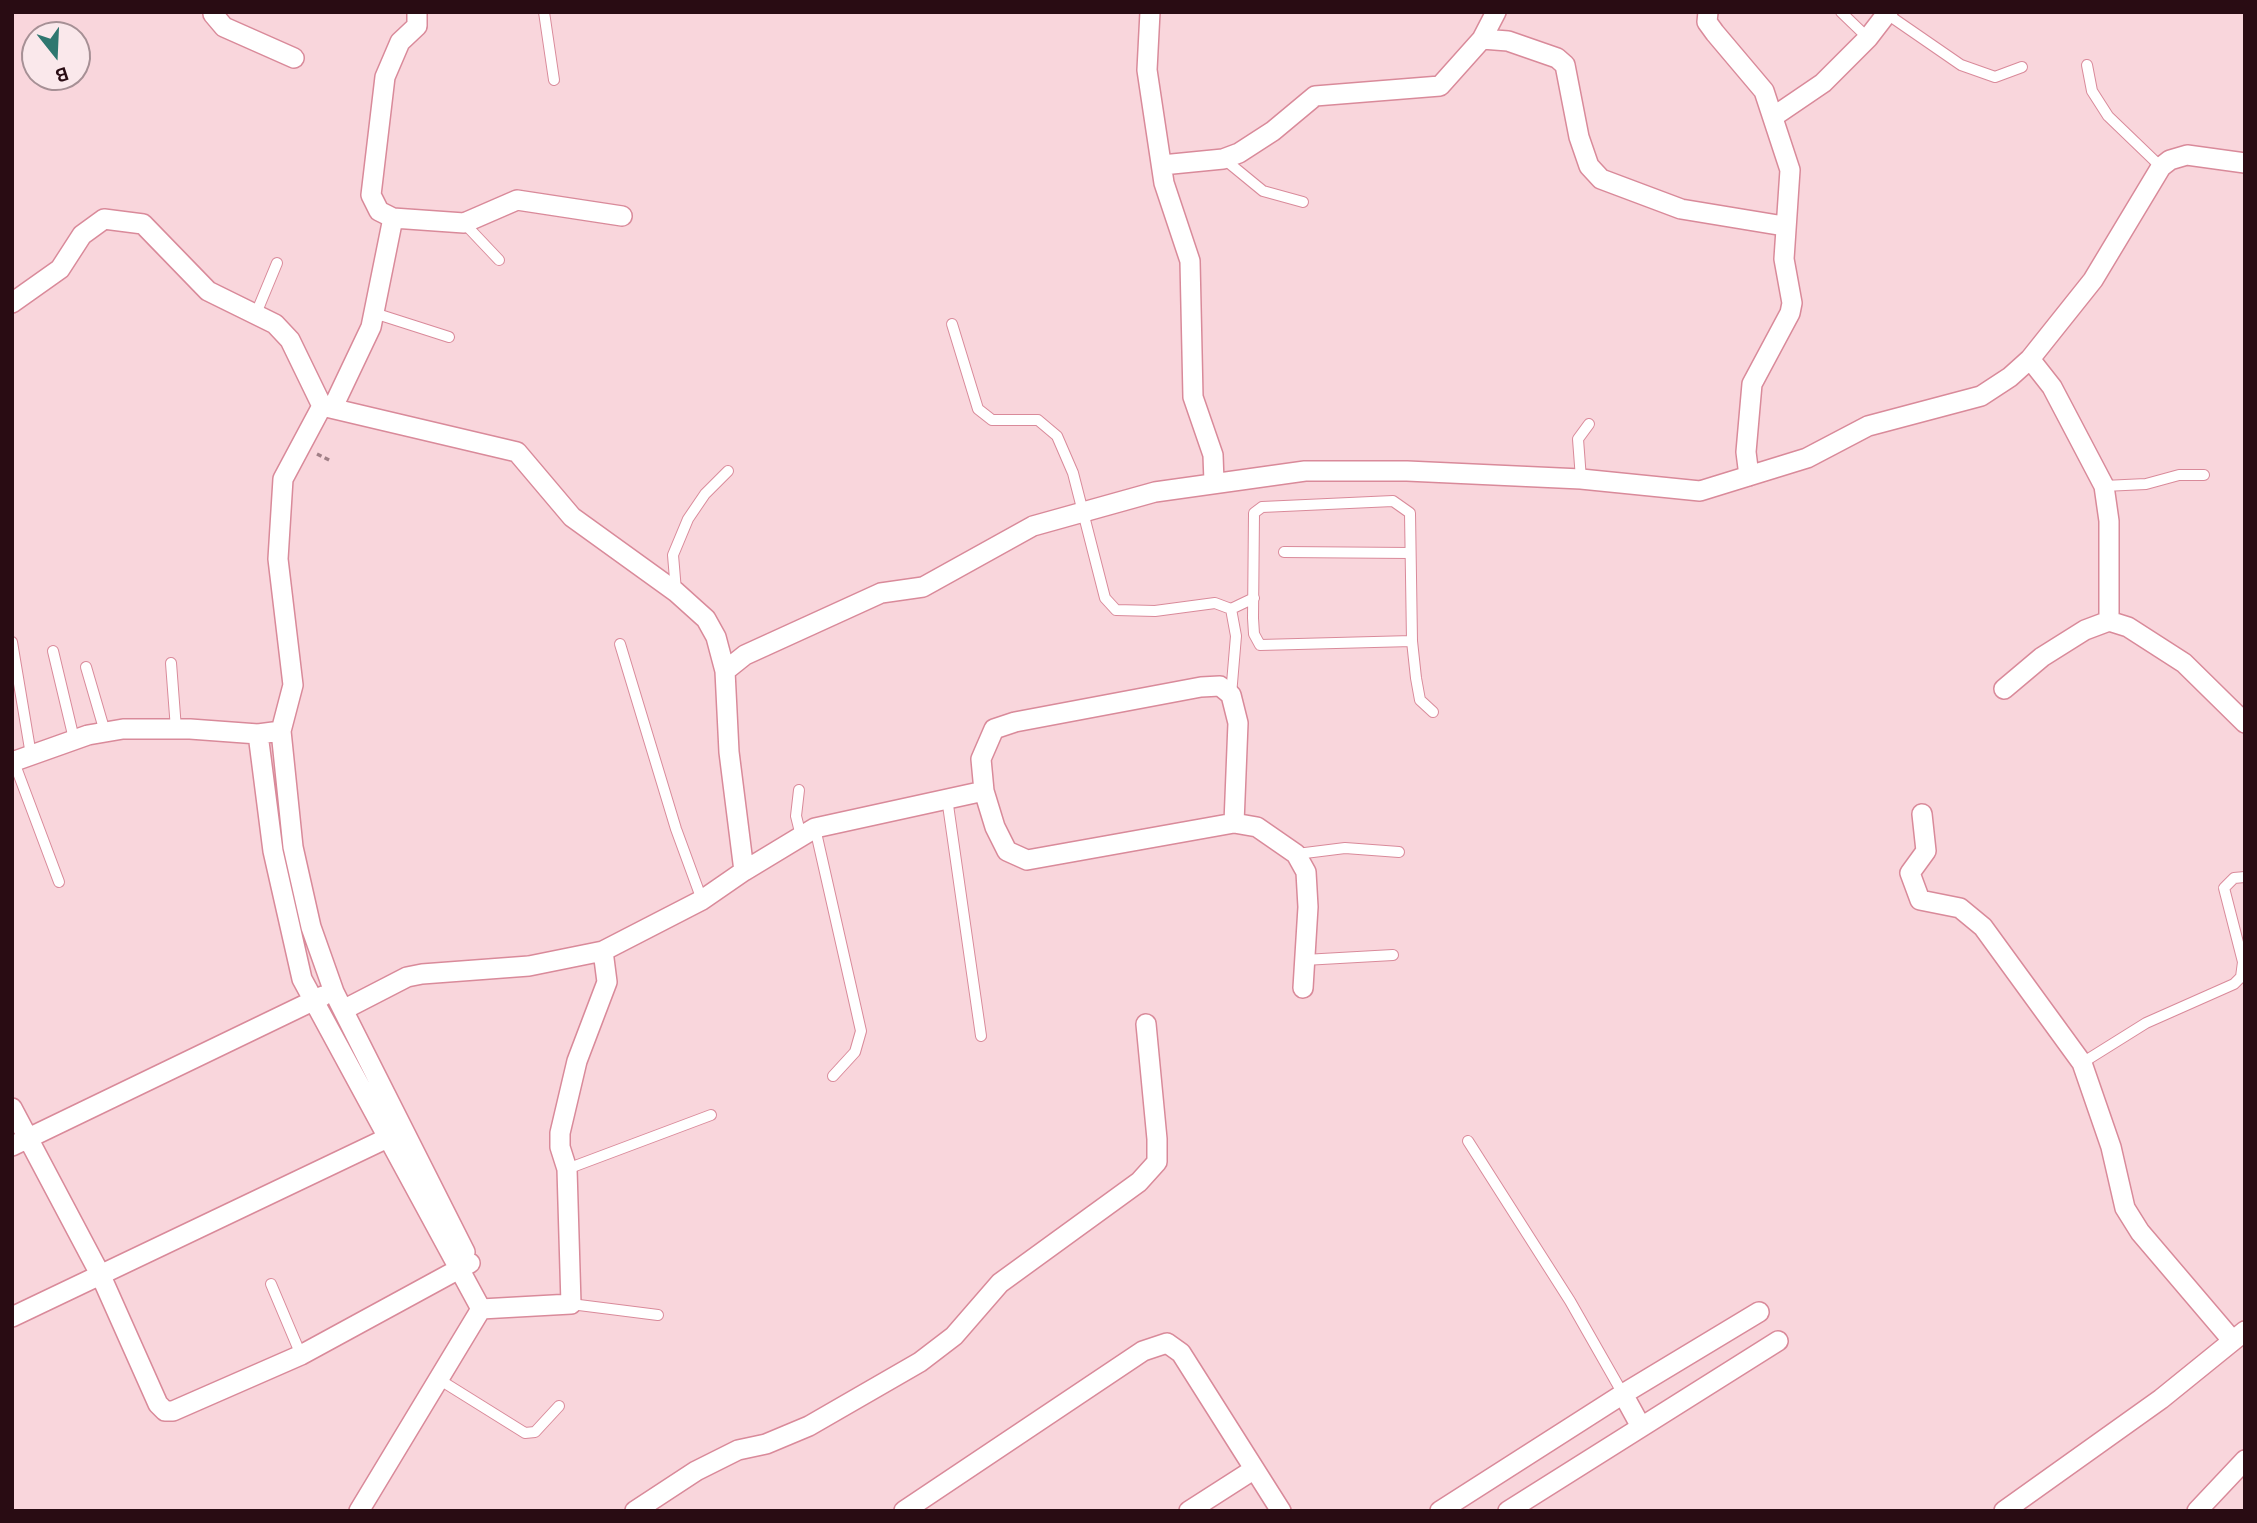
<!DOCTYPE html>
<style>
body{margin:0}
#map{position:relative;width:2257px;height:1523px;overflow:hidden;background:#f9d6dc;font-family:"DM Sans",sans-serif}
canvas{display:block}
.frame{position:absolute;inset:0;border:14px solid #290c13;pointer-events:none}
.north{position:absolute;left:21px;top:21px;width:70px;height:70px;box-sizing:border-box;background:#fae8eb;border:2px solid #a69095;border-radius:50%;rotate:162deg;font-size:19px;font-weight:700;line-height:28px;text-align:center;color:#290c13}
.north::after{content:'';display:block;margin:auto;width:24px;height:32px;background:#2f7770;clip-path:polygon(50% 0,100% 100%,50% 72%,0 100%)}
</style>
<div id="map">
<canvas width="2257" height="1523"></canvas>
<div class="frame"></div>
<div class="north">B</div>
</div>
<script>
const c = document.querySelector('canvas').getContext('2d');
c.lineJoin = 'round';
const shape = rows => new Path2D(rows.map(r => 'M' + r).join(''));
function stroke(path, color, width, dash) { c.strokeStyle = color; c.lineWidth = width; c.lineCap = dash ? 'butt' : 'round'; c.setLineDash(dash || []); c.stroke(path); }
const path = shape([
 [317,454,331,461]
]);
const lane = shape([
 [544,12,554,80],
 [1841,12,1868,38],
 [1887,14,1961,65,1995,77,2022,67],
 [2087,65,2092,91,2108,116,2161,167],
 [1224,159,1263,191,1303,202],
 [464,223,499,260],
 [374,313,449,337],
 [255,316,277,263],
 [952,324,978,409,992,420,1038,420,1057,436,1073,473,1105,598,1116,610,1155,611,1215,603,1231,609,1236,636,1231,695],
 [1581,479,1578,439,1589,424],
 [2104,486,2146,484,2179,475,2204,475],
 [1284,552,1410,553],
 [676,591,673,555,688,519,705,494,728,471],
 [1231,609,1254,598],
 [1412,641,1260,645,1254,634,1253,618,1254,513,1262,507,1393,501,1410,513,1412,641,1416,678,1420,700,1433,712],
 [12,642,31,755],
 [620,644,676,829,702,900],
 [53,651,74,739],
 [171,663,176,729],
 [86,667,105,732],
 [14,762,59,882],
 [799,790,796,816,801,836],
 [947,798,981,1036],
 [815,828,861,1031,855,1052,833,1076],
 [1297,854,1345,848,1399,852],
 [1304,960,1393,955],
 [2082,1063,2146,1023,2234,984,2241,977,2243,962,2224,888,2234,878,2245,877],
 [1468,1141,1570,1301,1623,1394],
 [567,1169,711,1115],
 [271,1284,301,1355],
 [571,1304,658,1315],
 [440,1380,525,1433,535,1432,559,1406]
]);
const street = shape([
 [417,12,417,26,400,42,385,77,371,195,379,211,393,218,464,223,517,200,622,216],
 [1150,12,1147,70,1164,183,1190,261,1193,397,1213,455,1214,482],
 [1708,12,1707,22,1715,33,1764,91,1790,170,1784,259,1792,303,1790,313,1752,384,1746,452,1749,476],
 [213,14,224,27,294,58],
 [1482,39,1508,41,1557,58,1565,65,1579,137,1589,166,1601,179,1681,209,1784,226],
 [1773,117,1823,83,1868,38,1888,12],
 [1162,165,1223,159,1239,153,1273,131,1315,96,1440,86,1482,39,1496,12],
 [12,303,60,269,82,235,104,219,143,224,208,291,275,324,290,340,322,406,283,479,278,559,293,685,281,731,258,734,190,729,123,729,88,735,12,762],
 [2030,359,2052,387,2104,486,2109,521,2109,621],
 [322,406,517,452,572,517,676,592,706,619,716,637,725,671,729,752,744,871],
 [333,407,371,327,393,218],
 [725,671,745,655,881,593,923,587,1033,526,1155,492,1305,471,1407,471,1581,479,1700,491,1807,458,1868,426,1981,396,2010,377,2030,359,2093,280,2161,167,2170,160,2187,155,2245,163],
 [2004,689,2042,657,2085,630,2109,621,2128,627,2184,663,2245,723],
 [281,731,293,847,311,927,334,992,465,1252],
 [258,734,273,851,302,979,481,1309],
 [984,791,981,759,994,729,1015,722,1201,687,1220,686,1231,695,1238,723,1234,823],
 [1922,814,1926,851,1910,873,1920,900,1960,908,1983,927,2082,1063,2111,1147,2125,1208,2140,1232,2232,1340],
 [343,1010,407,977,422,974,529,966,603,951,702,900,744,871,815,828,984,791,995,827,1007,851,1027,860,1234,823,1257,827,1296,854,1306,872,1308,907,1303,988],
 [12,1108,101,1276,158,1404,165,1411,173,1411,301,1355,470,1263],
 [12,1146,323,996],
 [481,1309,571,1304,567,1169,560,1147,560,1133,577,1061,607,982,603,951],
 [12,1317,400,1132],
 [1623,1394,1640,1425],
 [359,1511,481,1309],
 [635,1511,696,1471,738,1450,766,1444,809,1426,920,1362,954,1336,1000,1283,1139,1182,1157,1162,1157,1139,1146,1024],
 [904,1511,1143,1351,1167,1343,1181,1353,1281,1511],
 [1189,1511,1253,1470],
 [1440,1511,1623,1394,1759,1312],
 [1508,1511,1778,1341],
 [2004,1511,2161,1399,2245,1331],
 [2197,1511,2245,1460]
]);
stroke(lane, '#d98a9a', 12);
stroke(street, '#d98a9a', 22);
stroke(path, '#a18087', 3.5, [5, 3.5]);
stroke(lane, '#fff', 10);
stroke(street, '#fff', 19);
</script>
